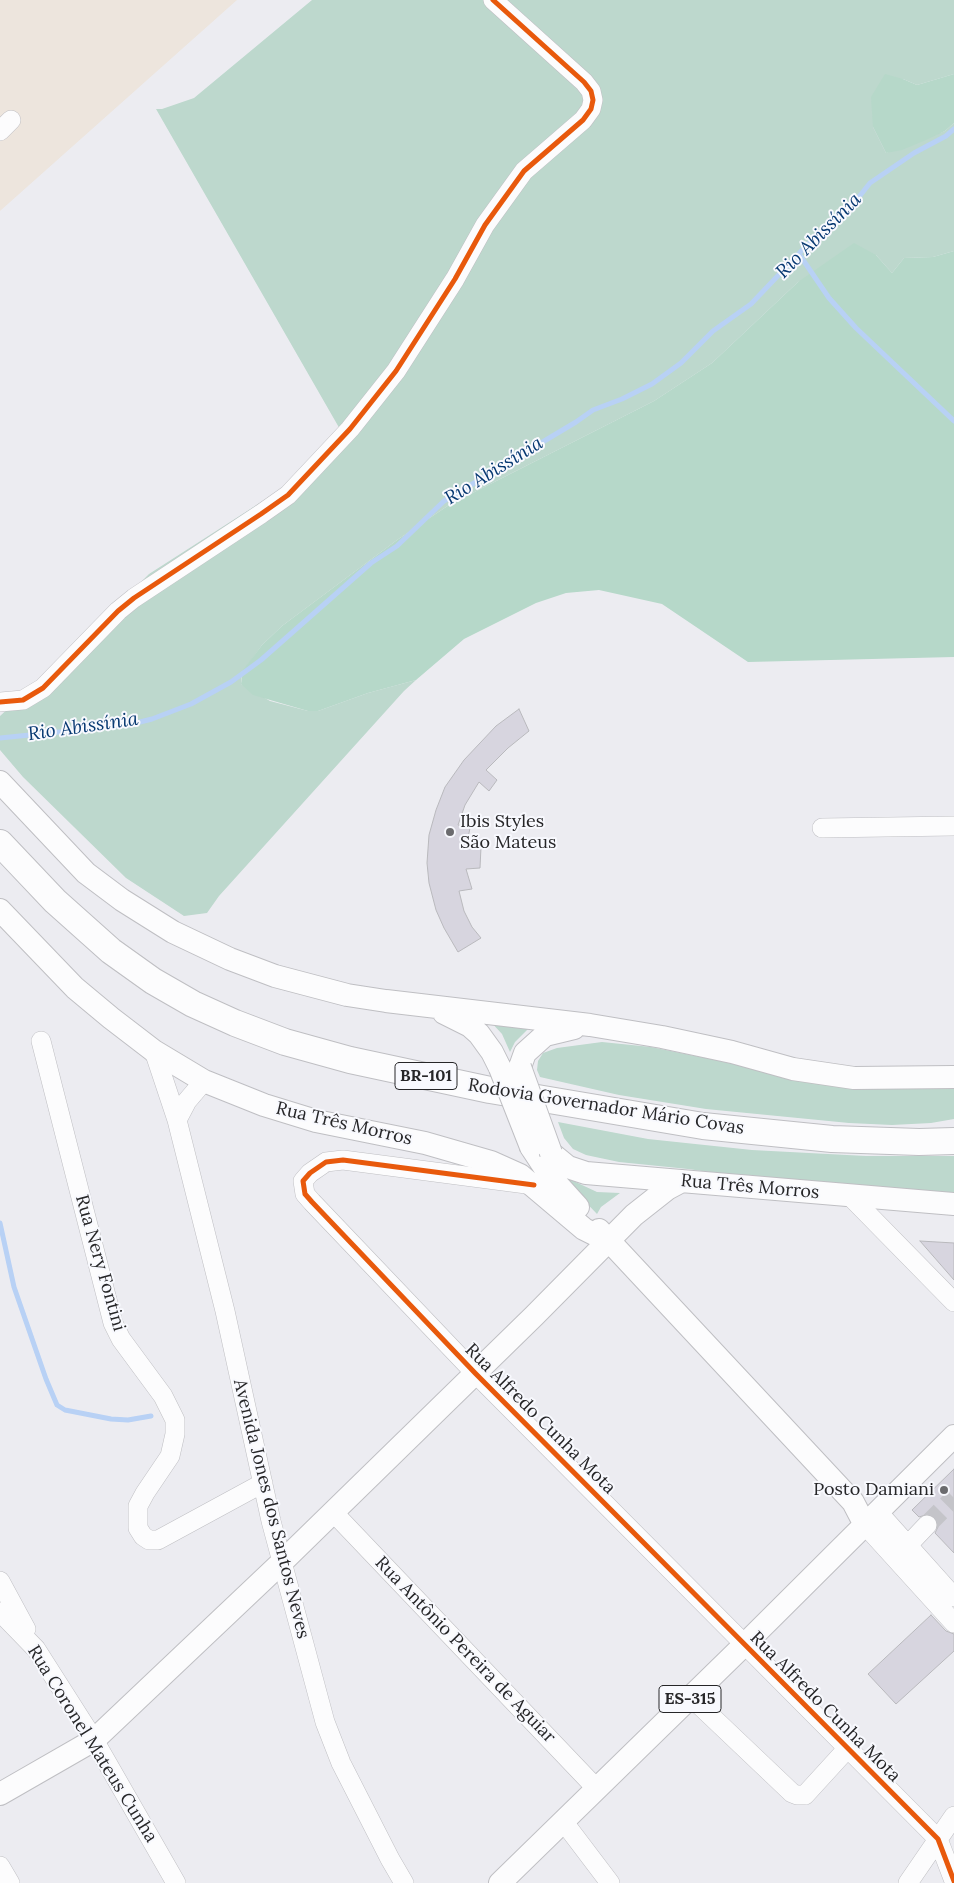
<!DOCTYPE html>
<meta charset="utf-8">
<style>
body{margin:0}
canvas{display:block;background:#ececf1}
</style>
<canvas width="954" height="1883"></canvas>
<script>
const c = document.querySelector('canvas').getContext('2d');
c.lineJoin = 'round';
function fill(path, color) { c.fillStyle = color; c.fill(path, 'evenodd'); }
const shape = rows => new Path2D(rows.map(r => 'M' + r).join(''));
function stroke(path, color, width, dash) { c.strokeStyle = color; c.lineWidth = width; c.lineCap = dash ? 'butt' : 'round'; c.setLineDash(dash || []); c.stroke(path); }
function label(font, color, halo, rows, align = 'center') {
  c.font = font + ' Lora,serif'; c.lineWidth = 4; c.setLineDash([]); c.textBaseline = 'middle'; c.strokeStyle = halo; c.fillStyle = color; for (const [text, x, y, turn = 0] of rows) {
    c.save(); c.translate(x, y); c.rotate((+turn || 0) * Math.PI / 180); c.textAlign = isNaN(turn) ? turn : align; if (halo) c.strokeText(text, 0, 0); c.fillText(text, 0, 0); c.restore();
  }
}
const education = shape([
 [0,0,237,0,0,211]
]);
const green = shape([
 [312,0,954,0,954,74,917,85,903,79,873,127,886,153,945,131,954,123,954,251,933,257,904,258,892,273,876,255,798,282,712,363,654,401,449,505,397,540,282,626,262,645,242,673,241,684,270,701,308,711,318,711,368,693,416,680,404,691,219,896,207,913,184,916,126,878,23,777,0,750,0,716,82,641,149,574,283,488,341,431,156,109,162,109,194,98],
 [489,1020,530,1027,515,1042,510,1052,502,1034],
 [602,1042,651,1047,740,1065,954,1087,954,1119,931,1123,892,1125,849,1123,706,1109,619,1095,540,1077,537,1070,538,1061,543,1053,557,1048],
 [558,1122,648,1139,752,1150,866,1156,954,1156,954,1197,772,1181,688,1169,619,1162,586,1155,573,1149,564,1138],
 [567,1178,597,1192,620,1193,601,1207,597,1214,575,1191]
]);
const forest = shape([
 [885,74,903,79,917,85,954,74,954,123,945,131,926,140,902,150,886,153,873,127,871,97],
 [854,243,876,255,892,273,904,258,933,257,954,251,954,657,748,662,662,604,599,590,566,593,536,603,464,639,416,680,368,693,318,711,308,711,253,695,241,684,243,670,262,645,282,626,397,540,449,505,654,401,712,363,798,282]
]);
const stream = shape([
 [799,254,829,298,856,328,954,421],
 [0,738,128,725,152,719,191,704,231,682,261,660,371,563,397,546,444,501,576,422,593,410,622,399,652,384,681,363,713,331,751,304,810,242,843,217,870,183,914,153,946,136,954,129],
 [0,1223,14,1287,46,1379,57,1405,65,1410,111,1419,128,1420,151,1416]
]);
const building = shape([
 [519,709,529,731,508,748,486,770,497,780,489,791,479,782,465,805,458,825,470,828,467,843,481,847,480,868,466,869,472,889,459,891,464,911,472,927,481,938,458,952,444,928,436,910,429,883,427,863,429,835,436,810,445,787,464,760,496,726,519,709],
 [920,1241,954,1243,954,1280,920,1241],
 [954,1469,954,1553,935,1533,938,1527,935,1517,929,1514,919,1517,912,1510,954,1469],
 [931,1615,946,1631,954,1634,954,1651,896,1704,868,1674,931,1615]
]);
const minorTunnel = shape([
 [927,1525,954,1498]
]);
const minor = shape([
 [0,131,11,120],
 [0,702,23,700,43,688,118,611,134,598,261,514,288,495,350,429,396,371,455,279,485,225,524,171,583,120,591,109,593,100,591,91,584,82,493,0],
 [822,828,954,826],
 [41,1041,113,1323,121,1339,163,1396,175,1420,175,1434,170,1456,145,1493,138,1506,138,1528,143,1536,149,1540,158,1540,263,1483],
 [154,1051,177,1120,225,1311,271,1521,325,1722,341,1763,390,1859,404,1883],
 [177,1120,187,1101,204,1081],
 [534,1185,343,1160,326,1162,310,1173,303,1181,305,1194,312,1202,475,1373,938,1839,954,1881],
 [850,1196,954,1302],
 [333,1512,596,1788],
 [878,1512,954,1597],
 [865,1525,954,1623],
 [908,1545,927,1525],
 [0,1581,26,1629],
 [0,1612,36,1649,94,1740,176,1883],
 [691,1697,792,1793,797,1795,805,1795,847,1749],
 [563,1821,610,1883],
 [0,1866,10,1883],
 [908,1883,954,1816]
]);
const major = shape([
 [0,782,86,873,122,900,173,932,230,959,275,976,347,995,386,1001,590,1025,662,1037,732,1052,793,1069,854,1078,954,1077],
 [0,910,75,988,111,1018,154,1051,204,1081,264,1105,316,1121,425,1143,491,1162,520,1175,584,1229,608,1241],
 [444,1013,470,1026,479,1034,492,1052,500,1068],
 [520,1067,525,1053,545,1035,574,1028],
 [531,1147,550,1176,578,1207],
 [551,1153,568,1167,586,1173,954,1204],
 [599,1230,853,1502,865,1525],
 [0,1794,94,1740,282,1562,534,1316,634,1215,667,1189,682,1181],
 [500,1883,744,1645,954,1436]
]);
const highway = shape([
 [0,843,55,901,111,951,153,981,193,1004,235,1023,285,1042,350,1060,490,1090,703,1126,832,1139,919,1142,954,1141]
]);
const majorBridge = shape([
 [520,1067,551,1153],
 [500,1068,531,1147]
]);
const cycleway = shape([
 [0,702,23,700,43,688,118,611,134,598,261,514,288,495,350,429,396,371,455,279,485,225,524,171,583,120,591,109,593,100,591,91,584,82,493,0],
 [534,1185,343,1160,326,1162,310,1173,303,1181,305,1194,312,1202,475,1373,938,1839,954,1881]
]);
const markers = [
 [450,832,5,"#6b6b6e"],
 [944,1490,5,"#6b6b6e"]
];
const shields = [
 [426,1076,62],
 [690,1699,62]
];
const shieldNames = [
 ["BR-101",426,1076],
 ["ES-315",690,1699]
];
const poiNames = [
 ["Ibis Styles",460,822],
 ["São Mateus",460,843],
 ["Posto Damiani",934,1490,"right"]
];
const streetNames = [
 ["Rodovia Governador Mário Covas",606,1107,9],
 ["Rua Três Morros",344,1124,13],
 ["Rua Três Morros",750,1187,5],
 ["Rua Nery Fontini",100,1263,74],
 ["Rua Alfredo Cunha Mota",540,1419,45],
 ["Avenida Jones dos Santos Neves",271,1509,76],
 ["Rua Antônio Pereira de Aguiar",465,1650,46],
 ["Rua Alfredo Cunha Mota",825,1707,45],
 ["Rua Coronel Mateus Cunha",92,1744,58]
];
const waterNames = [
 ["Rio Abissínia",819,236,-45],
 ["Rio Abissínia",494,471,-32],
 ["Rio Abissínia",83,727,-8]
];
fill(education, '#ede5dd');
fill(green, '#bdd8cd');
fill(forest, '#b6d8c9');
stroke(stream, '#b8d1f5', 5);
fill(building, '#d7d5df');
stroke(building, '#b9b9bd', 1);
stroke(minorTunnel, '#c4c4c9', 19, [19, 9]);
stroke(minor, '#bfbfc3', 20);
stroke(major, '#bfbfc3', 24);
stroke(highway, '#bfbfc3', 28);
stroke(minor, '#fcfcfd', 19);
stroke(major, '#fcfcfd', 22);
stroke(highway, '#fcfcfd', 26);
stroke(majorBridge, '#bfbfc3', 24, []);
stroke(majorBridge, '#fcfcfd', 22);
stroke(cycleway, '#e8590c', 5);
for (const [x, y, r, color] of markers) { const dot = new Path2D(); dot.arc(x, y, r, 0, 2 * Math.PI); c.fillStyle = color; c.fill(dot); stroke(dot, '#f8f9fe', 2); }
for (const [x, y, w] of shields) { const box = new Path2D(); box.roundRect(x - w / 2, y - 13.5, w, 27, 4); c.fillStyle = '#f8f9fe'; c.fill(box); stroke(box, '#262628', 1); }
label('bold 16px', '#262628', null, shieldNames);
label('18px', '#262628', '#f8f9fe', poiNames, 'left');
label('18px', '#262628', '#f8f9fe', streetNames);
label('italic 19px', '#063871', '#f8f9fe', waterNames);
</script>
